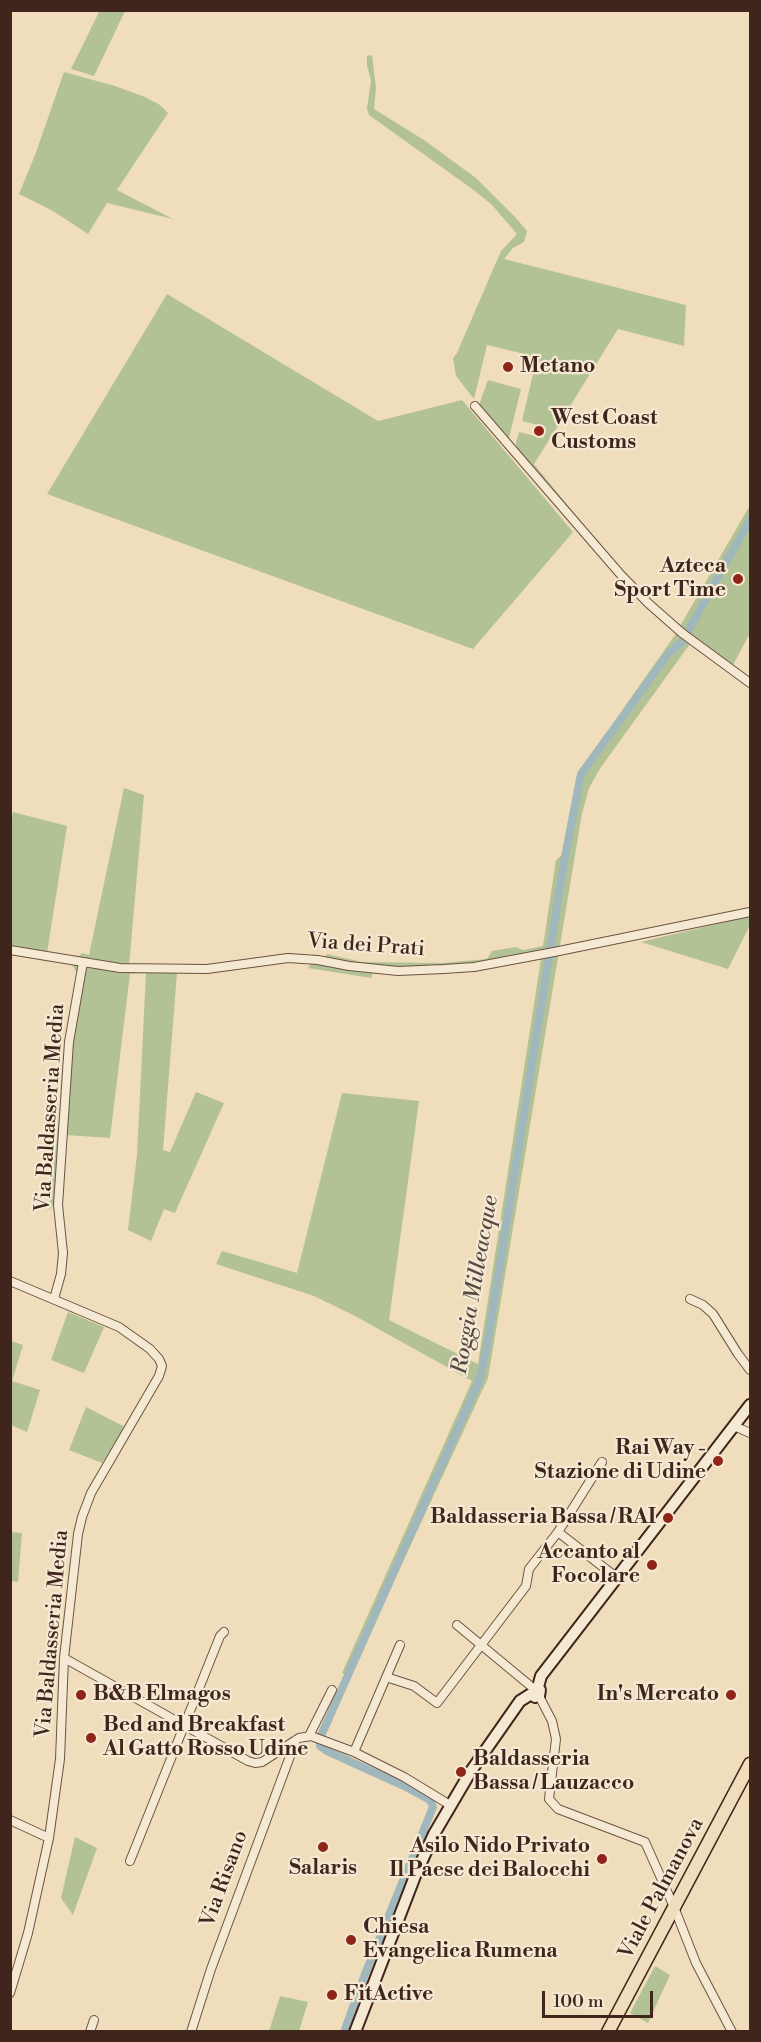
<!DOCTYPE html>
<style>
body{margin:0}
#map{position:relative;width:761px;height:2042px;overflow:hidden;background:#f0ddbb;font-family:"Libre Bodoni",serif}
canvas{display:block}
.frame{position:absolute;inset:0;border:12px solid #3f251b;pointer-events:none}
.scale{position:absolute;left:542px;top:1991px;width:111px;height:27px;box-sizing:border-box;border:3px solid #3f251b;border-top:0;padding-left:8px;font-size:18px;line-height:21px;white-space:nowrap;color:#3f251b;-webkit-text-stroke:4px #f5e9d3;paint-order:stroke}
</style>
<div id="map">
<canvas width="761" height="2042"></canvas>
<div class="frame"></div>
<div class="scale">100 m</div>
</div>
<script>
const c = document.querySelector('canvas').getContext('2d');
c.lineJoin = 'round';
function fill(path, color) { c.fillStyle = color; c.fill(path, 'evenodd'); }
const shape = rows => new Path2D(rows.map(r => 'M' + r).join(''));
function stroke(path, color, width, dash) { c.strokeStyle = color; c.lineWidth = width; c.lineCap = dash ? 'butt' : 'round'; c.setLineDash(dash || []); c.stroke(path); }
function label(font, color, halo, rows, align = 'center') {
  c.font = font + ' "Libre Bodoni",serif'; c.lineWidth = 4.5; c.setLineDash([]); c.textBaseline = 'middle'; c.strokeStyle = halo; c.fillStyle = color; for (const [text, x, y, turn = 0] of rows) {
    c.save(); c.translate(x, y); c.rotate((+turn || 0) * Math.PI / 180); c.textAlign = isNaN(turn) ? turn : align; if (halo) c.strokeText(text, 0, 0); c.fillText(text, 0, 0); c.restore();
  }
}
const green = shape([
 [100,10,125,11,94,76,71,69],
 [372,55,376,88,374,109,424,140,476,178,516,218,527,231,524,242,513,248,504,259,686,305,684,346,618,329,534,464,609,556,517,450,516,442,519,432,543,438,546,427,522,421,537,357,487,345,474,399,456,376,453,358,457,353,501,251,517,234,492,205,475,191,369,115,367,108,371,81,367,65,367,56],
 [64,72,115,86,145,97,160,105,168,113,117,190,173,219,107,203,88,234,53,211,19,194,35,155],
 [167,294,378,421,462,400,573,532,473,649,47,494],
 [488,380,521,389,509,438,479,405],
 [750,505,750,633,733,665,695,637,601,767,589,788,582,813,488,1378,350,1676,342,1673,472,1381,355,1316,314,1296,216,1264,222,1251,297,1273,342,1093,419,1101,389,1320,478,1364,541,959,467,971,432,973,373,973,371,978,308,968,311,963,287,961,190,974,177,973,163,1150,170,1152,196,1092,224,1103,175,1213,164,1209,151,1241,128,1230,137,1155,146,973,130,974,110,1138,66,1135,59,1199,49,1210,69,1023,78,974,72,965,11,955,10,828,13,812,67,826,47,953,77,958,82,953,89,955,124,788,144,795,129,966,212,966,324,958,327,954,362,962,442,963,487,959,492,951,516,947,523,950,543,946,556,860,562,855,577,779,582,781,589,766,629,714,623,709,675,635],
 [750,916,750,925,728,969,641,942],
 [68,1312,104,1327,84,1373,51,1360],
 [11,1341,23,1345,12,1381,40,1390,27,1432,11,1425],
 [86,1407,125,1427,102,1463,69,1450],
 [11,1532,22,1533,18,1582,11,1581],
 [75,1837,97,1848,73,1915,61,1898],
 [655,1966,670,1975,648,2023,630,2013],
 [280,1996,308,2002,299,2031,269,2031]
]);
const canal = shape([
 [344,2032,365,1974,433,1807,430,1800,404,1786,327,1751,320,1746,320,1738,479,1381,487,1346,564,862,581,774,668,654,682,642,750,520]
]);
const street = shape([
 [475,406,621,575,648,603,682,633,750,683],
 [10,950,120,968,207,969,288,958,318,960,349,966,398,971,444,969,474,967,554,952,750,912],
 [10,1281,119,1327,150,1349,159,1359,162,1366,159,1376,91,1493,82,1517,78,1534,64,1658,60,1759,49,1838,28,1933,10,1993],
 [54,1299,61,1274,63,1253,58,1205,69,1042,83,962],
 [690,1299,703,1305,713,1314,738,1354,750,1370],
 [734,1426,750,1433],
 [558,1532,602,1462],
 [457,1625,533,1688],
 [64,1658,248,1761,255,1763,262,1762,299,1738,311,1736,354,1752,404,1777,450,1805],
 [386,1677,414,1686,437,1703,526,1586,529,1569,558,1532,616,1577],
 [539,1696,552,1721,556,1739,549,1799,558,1809,645,1842,674,1907,696,1963,732,2032],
 [309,1736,332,1690],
 [354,1752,400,1645],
 [10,1820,49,1838],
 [130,1861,220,1636,224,1632],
 [90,2032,94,2020],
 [191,2032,211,1969,296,1740]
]);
const secondary = shape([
 [355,2032,415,1876,434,1834,471,1771,520,1701,531,1694,535,1697,539,1696,540,1690,538,1687,541,1676,750,1405]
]);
const primary = shape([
 [608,2032,750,1764]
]);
const markers = [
 [508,367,6,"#8f2418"],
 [539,431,6,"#8f2418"],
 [738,579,6,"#8f2418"],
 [718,1461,6,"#8f2418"],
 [668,1518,6,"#8f2418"],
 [652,1565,6,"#8f2418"],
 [81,1695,6,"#8f2418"],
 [731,1695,6,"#8f2418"],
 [91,1738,6,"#8f2418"],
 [461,1772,6,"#8f2418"],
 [323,1847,6,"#8f2418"],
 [602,1859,6,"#8f2418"],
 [351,1940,6,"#8f2418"],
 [332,1995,6,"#8f2418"]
];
const poiNames = [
 ["Metano",520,367],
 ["West Coast",551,419],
 ["Customs",551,443],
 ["Azteca",726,567,"right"],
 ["Sport Time",726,591,"right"],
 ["Rai Way -",706,1449,"right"],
 ["Stazione di Udine",706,1473,"right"],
 ["Baldasseria Bassa / RAI",656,1518,"right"],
 ["Accanto al",640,1553,"right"],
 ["Focolare",640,1577,"right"],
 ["B&B Elmagos",93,1695],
 ["In's Mercato",719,1695,"right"],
 ["Bed and Breakfast",103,1726],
 ["Al Gatto Rosso Udine",103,1750],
 ["Baldasseria",473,1760],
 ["Bassa / Lauzacco",473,1784],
 ["Asilo Nido Privato",590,1847,"right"],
 ["Il Paese dei Balocchi",590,1871,"right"],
 ["Salaris",323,1869,"center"],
 ["Chiesa",363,1928],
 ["Evangelica Rumena",363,1952],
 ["FitActive",344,1995]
];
const streetNames = [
 ["Via dei Prati",366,946,4],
 ["Via Baldasseria Media",51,1108,-86],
 ["Via Baldasseria Media",53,1634,-85],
 ["Via Risano",225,1879,-70],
 ["Viale Palmanova",662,1889,-62]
];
const waterNames = [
 ["Roggia Milleacque",476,1285,-80]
];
fill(green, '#b3c295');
stroke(canal, '#a0b8bc', 8);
stroke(street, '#6b5343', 10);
stroke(secondary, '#3f251b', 14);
stroke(primary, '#3f251b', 15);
stroke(street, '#f5e9d3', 8);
stroke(secondary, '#f5e9d3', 10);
stroke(primary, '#f0ddbb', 12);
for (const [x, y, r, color] of markers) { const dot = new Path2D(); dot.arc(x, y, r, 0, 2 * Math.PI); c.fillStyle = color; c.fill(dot); stroke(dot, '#f5e9d3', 2); }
label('bold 21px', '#3f251b', '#f5e9d3', poiNames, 'left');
label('21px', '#3f251b', '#f5e9d3', streetNames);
label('italic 22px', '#574a43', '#f5e9d3', waterNames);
</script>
